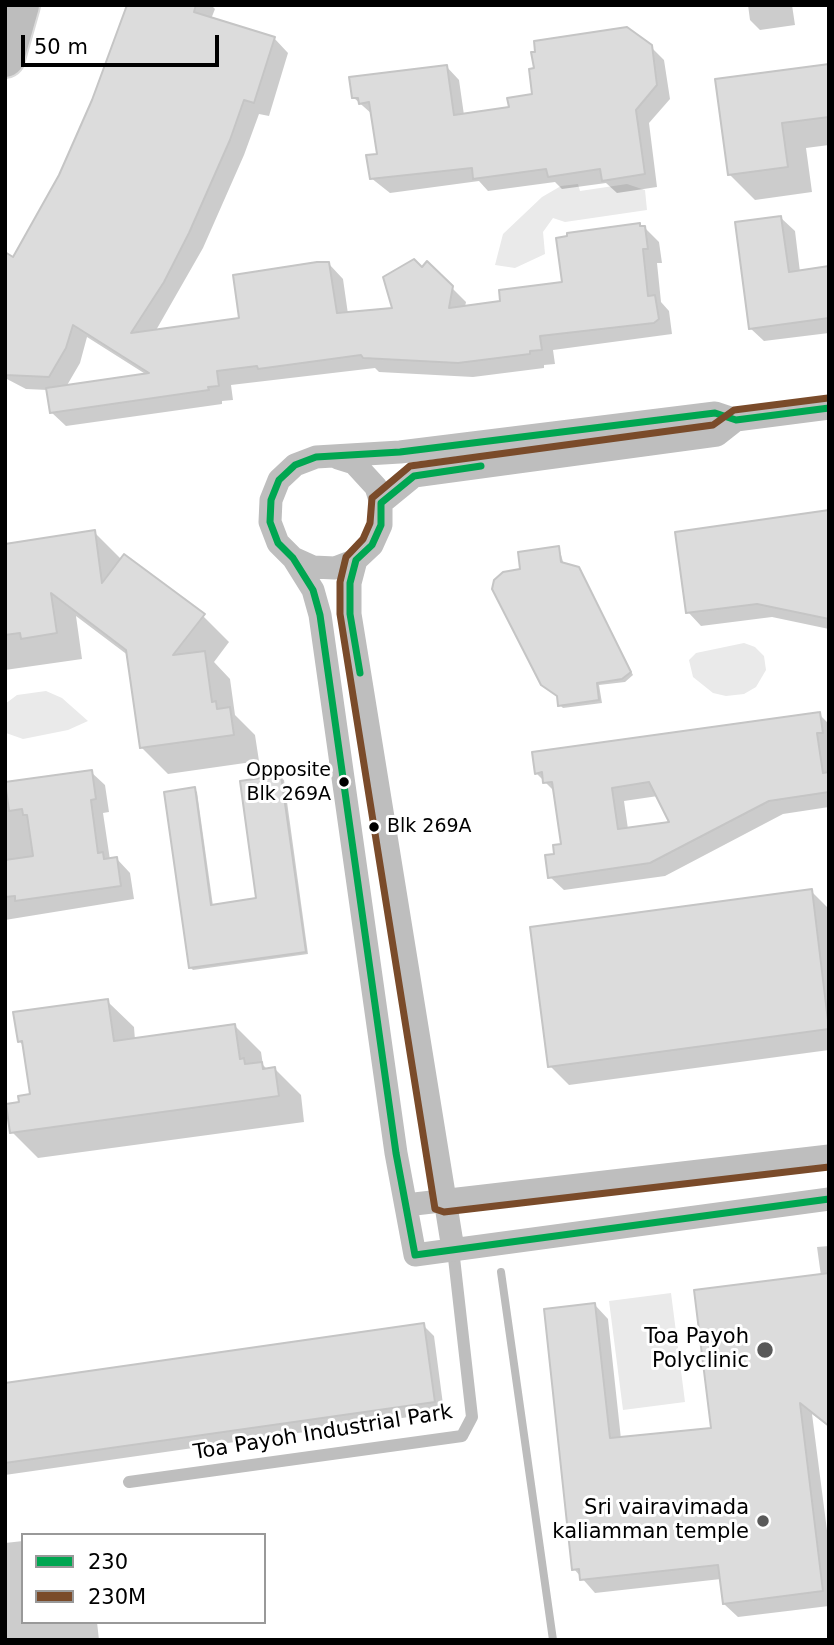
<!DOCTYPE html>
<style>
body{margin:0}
#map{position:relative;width:834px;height:1645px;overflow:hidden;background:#fff;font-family:"DejaVu Sans",sans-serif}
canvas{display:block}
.frame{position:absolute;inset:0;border:7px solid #000;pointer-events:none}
.legend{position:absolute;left:21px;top:1533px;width:245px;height:91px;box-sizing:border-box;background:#fff;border:2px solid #999;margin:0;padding:9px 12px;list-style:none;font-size:21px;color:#000}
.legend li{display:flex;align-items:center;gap:14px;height:35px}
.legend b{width:35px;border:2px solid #999}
.scale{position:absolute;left:21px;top:35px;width:198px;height:32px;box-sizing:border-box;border:4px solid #000;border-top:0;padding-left:9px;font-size:21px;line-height:24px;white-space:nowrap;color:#000;-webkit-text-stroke:5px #fff;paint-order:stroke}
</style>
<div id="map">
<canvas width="834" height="1645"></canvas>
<div class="frame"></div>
<ul class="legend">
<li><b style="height:9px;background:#00a651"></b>230</li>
<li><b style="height:9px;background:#7a4b2a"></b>230M</li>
</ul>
<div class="scale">50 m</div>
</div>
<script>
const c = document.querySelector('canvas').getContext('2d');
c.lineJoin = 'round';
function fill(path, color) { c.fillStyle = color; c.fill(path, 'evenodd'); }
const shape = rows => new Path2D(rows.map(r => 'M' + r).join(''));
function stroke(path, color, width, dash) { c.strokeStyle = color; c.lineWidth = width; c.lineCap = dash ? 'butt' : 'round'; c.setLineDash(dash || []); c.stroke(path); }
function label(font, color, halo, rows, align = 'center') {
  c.font = font + ' "DejaVu Sans",sans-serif'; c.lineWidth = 6; c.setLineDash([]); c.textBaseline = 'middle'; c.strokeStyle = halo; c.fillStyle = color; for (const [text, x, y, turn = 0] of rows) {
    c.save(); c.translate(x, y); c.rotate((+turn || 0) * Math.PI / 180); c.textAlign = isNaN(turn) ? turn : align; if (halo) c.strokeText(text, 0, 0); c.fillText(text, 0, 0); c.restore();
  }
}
const green = shape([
 [578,184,580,191,627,184,645,190,647,210,565,222,553,218,543,232,545,254,515,268,495,265,503,234,542,197,561,186],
 [744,643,755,647,764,656,766,670,756,687,744,694,726,696,713,693,693,677,689,660,696,653],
 [46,691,62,698,88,721,68,730,23,739,6,733,5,704,17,695],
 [671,1293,685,1402,623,1410,609,1301]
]);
const shadow = shape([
 [128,5,211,5,215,9,211,19,274,38,288,53,269,116,259,114,244,155,203,248,155,332,241,320,329,264,343,279,348,314,394,309,427,263,466,302,465,307,502,302,564,283,645,228,659,242,662,263,657,263,661,302,669,311,672,334,553,350,555,364,544,365,544,368,473,377,379,372,375,368,231,385,233,400,222,401,222,404,66,426,51,412,48,390,26,389,5,378,5,278,76,141],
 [87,337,147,375,66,387,80,363],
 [748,5,792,5,795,25,760,30,750,20],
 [650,46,664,60,670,99,649,123,657,187,617,193,606,183,562,189,555,182,488,191,479,181,390,193,371,178,379,155,373,115,354,98,446,66,459,80,464,115,511,108],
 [829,66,829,145,806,148,812,192,755,200,730,175],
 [781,218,795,231,800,272,829,268,829,333,764,341,750,328],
 [829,512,829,629,772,617,701,626,688,612],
 [94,532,122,560,203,616,229,642,214,662,230,679,235,715,255,735,259,761,168,774,142,748,129,656,76,616,82,659,5,670,5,546],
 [559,548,564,565,581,572,633,675,625,682,599,685,602,703,563,708,560,705,522,571],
 [819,714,829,724,829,807,783,814,665,876,564,890,550,877,556,855,563,846,556,793,536,773],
 [658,796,671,823,628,829,624,801],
 [91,772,105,785,109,812,103,813,110,860,117,859,130,873,134,899,5,920,5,784],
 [280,777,284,780,308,954,193,970,190,967,194,789,197,792,213,906,258,900],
 [811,891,829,909,829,1050,569,1085,550,1066],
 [107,1001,134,1027,135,1040,235,1026,261,1052,263,1065,268,1070,275,1069,301,1095,304,1122,38,1158,12,1132,21,1104,32,1095,25,1047,19,1041],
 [829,1246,829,1427,812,1414,829,1546,829,1606,738,1617,724,1604,721,1579,595,1593,574,1569,595,1305,608,1319,621,1439,713,1429,821,1276,817,1247],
 [423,1325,434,1336,444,1412,5,1475,5,1385],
 [23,1541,23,1622,97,1622,99,1640,5,1640,5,1543]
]);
const stream = shape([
 [501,1272,553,1640]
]);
const building = shape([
 [127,5,196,5,194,12,275,37,254,103,244,100,230,140,189,233,164,282,131,333,239,318,233,275,317,262,329,262,337,313,392,308,383,277,414,259,422,267,427,261,453,286,449,308,500,301,499,290,562,282,556,238,567,236,567,233,640,223,640,226,645,226,648,249,643,249,648,296,655,295,659,319,654,323,540,336,542,350,530,351,530,354,458,363,363,358,361,355,258,369,257,366,217,371,219,386,208,387,209,390,50,413,46,388,149,373,73,325,66,348,49,377,5,375,5,252,13,257,59,175,92,100,127,5],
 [627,27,652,45,657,85,636,110,645,174,602,181,600,169,548,177,546,169,473,179,472,168,370,179,366,155,377,154,369,102,359,104,358,98,352,98,349,77,447,65,454,115,509,107,507,98,532,94,529,69,534,68,531,52,535,52,534,41,627,27],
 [829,64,829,117,782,123,788,167,728,175,715,79,829,64],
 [781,216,789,272,829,266,829,318,749,329,735,222,781,216],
 [829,510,829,619,757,604,686,613,675,532,829,510],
 [95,530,102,583,124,554,205,614,173,655,205,651,212,702,216,701,217,709,230,707,234,735,140,748,126,650,51,593,57,633,21,639,20,633,5,635,5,544,95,530],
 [559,546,561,562,579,567,631,672,622,679,597,683,599,700,558,706,557,696,541,685,492,589,494,580,503,572,520,569,518,552,559,546],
 [820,712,823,733,817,733,823,773,829,772,829,792,769,801,650,863,548,878,545,855,554,854,553,845,561,844,552,782,543,783,542,772,535,774,532,752,820,712],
 [649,782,669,822,618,829,612,788,649,782],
 [92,770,96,799,91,800,98,853,103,852,104,859,117,857,121,886,15,901,15,896,5,897,5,860,33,856,27,815,23,815,22,809,9,811,5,782,92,770],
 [281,775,306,952,189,968,164,792,195,787,211,905,256,898,240,781,281,775],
 [812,889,829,1029,548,1067,530,927,812,889],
 [108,999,114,1041,235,1024,240,1059,244,1058,245,1064,262,1062,263,1069,275,1067,279,1096,10,1133,6,1104,19,1102,18,1096,30,1094,22,1041,18,1042,13,1012,108,999],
 [829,1273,829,1426,800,1403,823,1591,723,1604,718,1565,580,1580,579,1569,572,1570,544,1309,595,1303,610,1438,711,1428,694,1290,829,1273],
 [424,1323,435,1402,5,1463,5,1383,424,1323]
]);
const service = shape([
 [129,1482,462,1436,472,1417,453,1249]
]);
const minor = shape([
 [829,408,736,420,715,413,400,452,316,457,295,465,279,480,271,500,270,522,278,543,293,558,313,590,320,615,396,1153,415,1255,829,1199],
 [381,503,414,476,717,435,736,420],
 [293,558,313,567,335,568,356,560,372,545,381,525,381,503,376,487,354,463,338,458],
 [356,560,350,583,350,614,453,1249],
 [406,1205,829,1156]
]);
const motorway = shape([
 [5,58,20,5]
]);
const bus1 = shape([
 [829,408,736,420,715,413,400,452,316,457,295,465,279,480,271,500,270,522,278,543,293,558,313,590,320,615,396,1153,415,1255,829,1199],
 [360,673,350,614,350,583,356,560,372,545,381,525,381,503,414,476,481,466]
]);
const bus2 = shape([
 [828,398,734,410,713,425,410,466,372,498,370,523,363,539,346,557,340,582,340,614,435,1209,444,1212,829,1167]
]);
const markers = [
 [344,782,6,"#000"],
 [374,827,6,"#000"],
 [765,1350,9,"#595959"],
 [763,1521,7,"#595959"]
];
const busNames = [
 ["Opposite",331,771],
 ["Blk 269A",331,795],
 ["Blk 269A",387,827,"left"]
];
const poiNames = [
 ["Toa Payoh",749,1338],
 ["Polyclinic",749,1362],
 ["Sri vairavimada",749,1509],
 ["kaliamman temple",749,1533]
];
const streetNames = [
 ["Toa Payoh Industrial Park",323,1433,-9]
];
fill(green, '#eaeaea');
fill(shadow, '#0003');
stroke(stream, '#bcbcbc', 8);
fill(building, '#dcdcdc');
stroke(building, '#c5c5c5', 2);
stroke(motorway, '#dbdbdb', 42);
stroke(service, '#bebebe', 12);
stroke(minor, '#bebebe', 23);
stroke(motorway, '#bdbdbd', 38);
stroke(bus1, '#00a651', 7);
stroke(bus2, '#7a4b2a', 7);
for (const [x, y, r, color] of markers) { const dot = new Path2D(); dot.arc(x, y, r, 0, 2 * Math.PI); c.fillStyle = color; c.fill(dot); stroke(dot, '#fff', 2.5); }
label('19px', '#000', '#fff', busNames, 'right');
label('21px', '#000', '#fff', poiNames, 'right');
label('21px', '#000', '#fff', streetNames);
</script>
